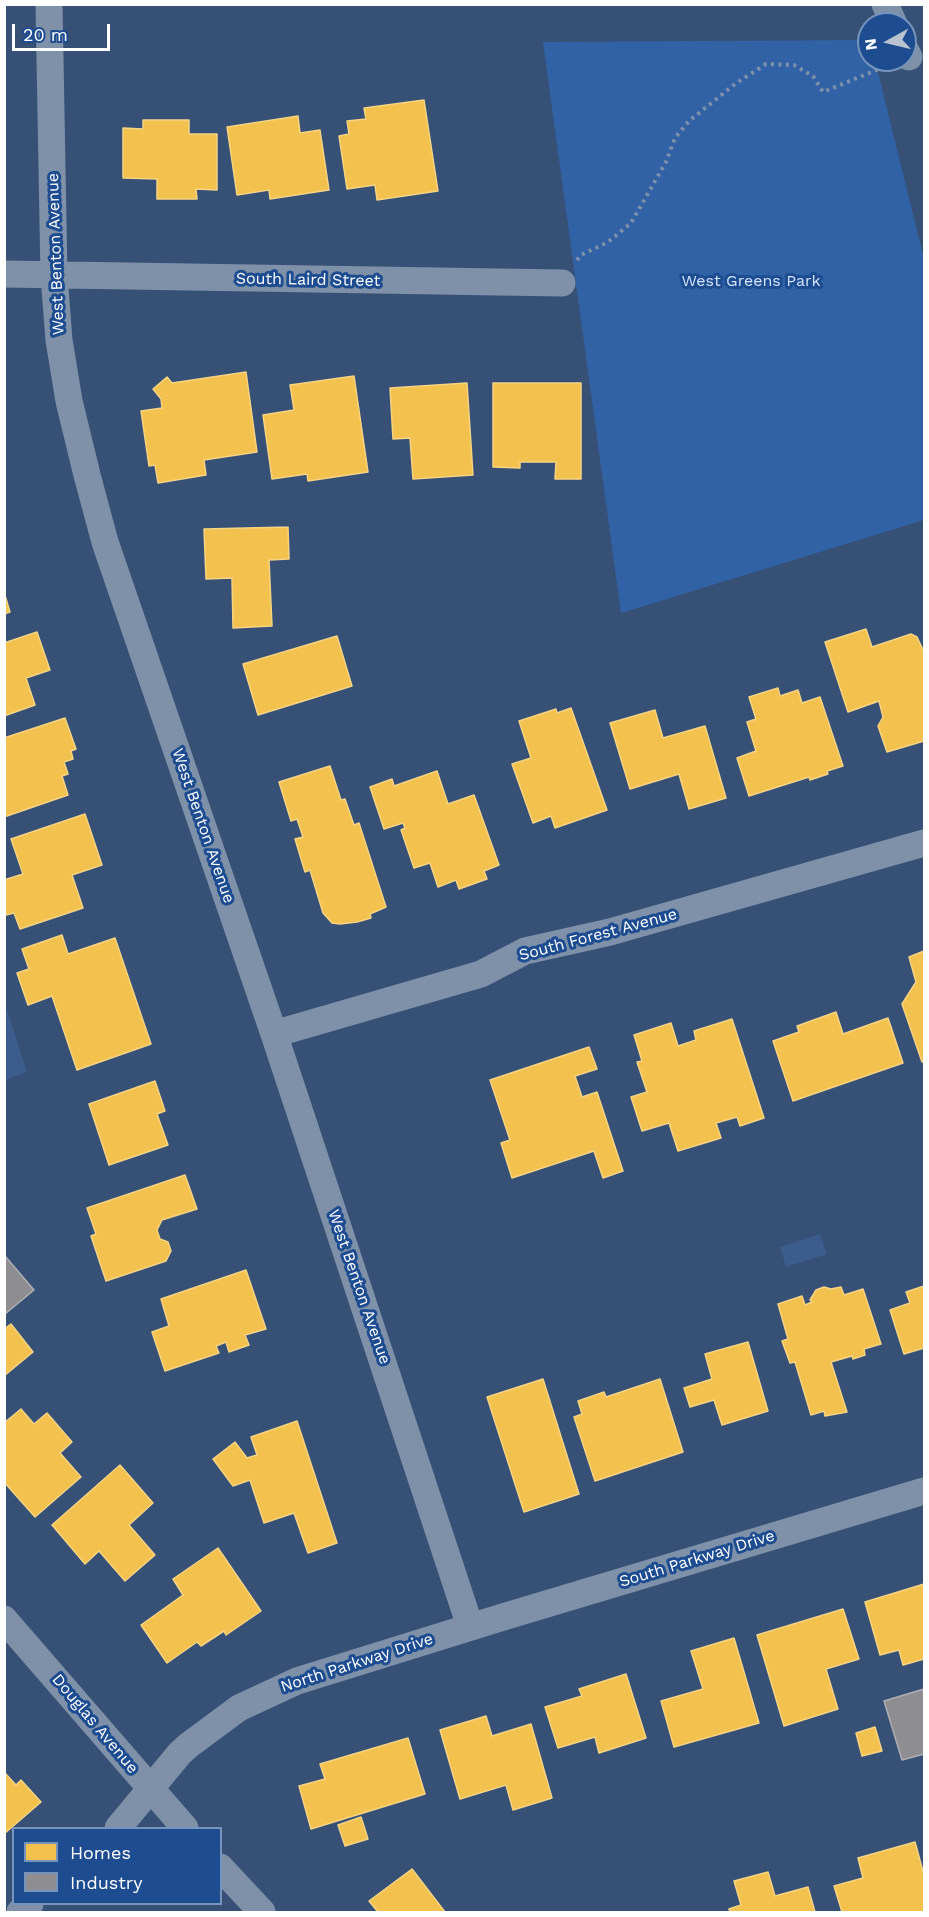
<!DOCTYPE html>
<style>
body{margin:0}
#map{position:relative;width:929px;height:1917px;overflow:hidden;background:#375176;font-family:"Work Sans",sans-serif}
canvas{display:block}
.frame{position:absolute;inset:0;border:6px solid #fff;pointer-events:none}
.legend{position:absolute;left:12px;top:1827px;width:210px;height:78px;box-sizing:border-box;background:#1d4c90;border:2px solid #7794bc;margin:0;padding:8px 10px;list-style:none;font-size:18px;color:#fff}
.legend li{display:flex;align-items:center;gap:12px;height:30px}
.legend b{width:30px;border:2px solid #7794bc}
.north{position:absolute;left:857px;top:12px;width:60px;height:60px;box-sizing:border-box;background:#1d4c90;border:2px solid #7794bc;border-radius:50%;rotate:262deg;font-size:16px;font-weight:700;line-height:24px;text-align:center;color:#fff}
.north::after{content:'';display:block;margin:auto;width:21px;height:27px;background:#b9c2cf;clip-path:polygon(50% 0,100% 100%,50% 72%,0 100%)}
.scale{position:absolute;left:12px;top:24px;width:98px;height:27px;box-sizing:border-box;border:3px solid #fff;border-top:0;padding-left:8px;font-size:18px;line-height:21px;white-space:nowrap;color:#fff;-webkit-text-stroke:4px #1d4c90;paint-order:stroke}
</style>
<div id="map">
<canvas width="929" height="1917"></canvas>
<div class="frame"></div>
<ul class="legend">
<li><b style="height:16px;background:#f2c14e"></b>Homes</li>
<li><b style="height:16px;background:#8d8d92"></b>Industry</li>
</ul>
<div class="north">N</div>
<div class="scale">20 m</div>
</div>
<script>
const c = document.querySelector('canvas').getContext('2d');
c.lineJoin = 'round';
function fill(path, color) { c.fillStyle = color; c.fill(path, 'evenodd'); }
const shape = rows => new Path2D(rows.map(r => 'M' + r).join(''));
function stroke(path, color, width, dash) { c.strokeStyle = color; c.lineWidth = width; c.lineCap = dash ? 'butt' : 'round'; c.setLineDash(dash || []); c.stroke(path); }
function label(font, color, halo, rows, align = 'center') {
  c.font = font + ' "Work Sans",sans-serif'; c.lineWidth = 6; c.setLineDash([]); c.textBaseline = 'middle'; c.strokeStyle = halo; c.fillStyle = color; for (const [text, x, y, turn = 0] of rows) {
    c.save(); c.translate(x, y); c.rotate((+turn || 0) * Math.PI / 180); c.textAlign = isNaN(turn) ? turn : align; if (halo) c.strokeText(text, 0, 0); c.fillText(text, 0, 0); c.restore();
  }
}
const green = shape([
 [869,40,869,60,875,60,924,259,924,520,621,613,543,42]
]);
const water = shape([
 [5,1010,7,1010,27,1072,5,1080],
 [820,1234,827,1254,786,1267,780,1247]
]);
const homes = shape([
 [424,100,438,191,377,200,375,185,347,189,339,136,349,134,347,121,366,119,364,108,424,100],
 [298,116,300,133,320,130,329,190,270,199,269,190,237,195,227,127,298,116],
 [143,120,189,120,189,134,217,134,217,190,196,189,197,199,157,199,157,179,123,178,123,128,143,129,143,120],
 [246,372,257,452,204,460,206,475,158,483,155,465,149,466,141,411,162,408,161,399,153,389,167,377,172,383,246,372],
 [354,376,368,472,308,481,307,474,272,479,263,415,294,410,290,385,354,376],
 [467,383,473,475,413,479,410,438,393,439,390,388,467,383],
 [493,383,581,383,581,479,555,479,556,462,520,462,520,468,493,467,493,383],
 [288,527,289,559,269,560,272,626,233,628,232,578,206,579,204,529,288,527],
 [4,592,10,612,4,614,4,592],
 [866,629,872,647,911,634,917,637,924,652,924,741,887,752,878,726,883,717,879,701,848,712,825,642,866,629],
 [37,632,50,670,26,678,35,705,4,716,4,643,37,632],
 [337,636,352,686,258,715,243,664,337,636],
 [778,688,780,696,798,690,802,703,820,697,843,766,827,771,828,774,810,780,809,777,749,796,737,758,756,751,747,722,756,719,749,697,778,688],
 [571,708,607,810,555,828,551,816,533,823,512,764,531,758,519,721,556,709,557,713,571,708],
 [655,710,663,738,705,726,726,798,689,809,679,774,630,789,610,723,655,710],
 [65,718,76,749,71,751,73,759,64,762,68,774,62,776,68,795,4,817,4,738,65,718],
 [330,766,341,800,345,799,354,825,359,823,386,907,370,914,371,918,357,922,340,924,332,923,323,913,310,870,305,872,295,839,303,837,297,819,291,821,279,782,330,766],
 [437,771,448,804,474,795,499,865,484,871,487,879,459,889,456,880,438,887,430,863,414,868,401,830,405,828,403,823,384,829,370,787,392,779,394,786,437,771],
 [85,814,102,865,72,875,83,908,20,929,14,913,6,915,4,910,4,880,23,874,11,839,85,814],
 [62,935,68,954,115,938,151,1044,77,1070,52,996,28,1005,17,973,29,969,22,949,62,935],
 [924,951,924,1062,922,1062,902,1004,916,982,909,957,924,951],
 [836,1012,843,1034,888,1018,903,1063,793,1101,773,1041,799,1032,797,1026,836,1012],
 [732,1019,764,1118,740,1126,737,1117,716,1123,721,1138,678,1151,669,1123,642,1131,631,1097,647,1092,637,1062,642,1061,634,1035,671,1023,678,1046,696,1040,694,1031,732,1019],
 [589,1047,597,1069,575,1076,582,1097,597,1092,623,1171,603,1178,594,1151,512,1178,501,1143,510,1140,490,1080,589,1047],
 [155,1081,165,1111,157,1114,168,1145,109,1165,89,1104,155,1081],
 [185,1175,197,1209,162,1220,157,1230,160,1239,168,1242,171,1251,166,1261,106,1281,91,1236,96,1234,87,1208,185,1175],
 [246,1270,266,1329,245,1335,249,1345,229,1352,226,1342,216,1346,219,1353,165,1371,152,1332,169,1326,161,1299,246,1270],
 [924,1286,924,1348,904,1354,890,1310,910,1303,906,1292,924,1286],
 [824,1287,831,1289,841,1287,844,1295,863,1289,881,1344,864,1349,865,1355,853,1359,852,1356,831,1362,847,1412,825,1416,824,1411,811,1415,795,1362,790,1363,782,1341,788,1339,778,1304,802,1296,805,1305,812,1302,810,1300,816,1290,824,1287],
 [11,1324,33,1352,4,1376,4,1329,11,1324],
 [748,1342,768,1411,722,1425,714,1400,690,1407,684,1388,712,1379,705,1354,748,1342],
 [543,1379,579,1494,524,1512,487,1397,543,1379],
 [660,1379,683,1452,595,1481,574,1417,582,1414,578,1401,604,1392,606,1397,660,1379],
 [21,1409,34,1424,47,1413,72,1442,60,1453,81,1477,35,1517,4,1482,4,1423,21,1409],
 [297,1421,337,1543,308,1553,294,1513,264,1523,250,1480,233,1486,213,1459,235,1442,247,1458,257,1455,251,1437,297,1421],
 [120,1465,153,1503,129,1525,155,1555,125,1581,99,1551,85,1564,52,1525,120,1465],
 [218,1548,261,1611,226,1635,224,1631,201,1646,197,1642,167,1663,141,1625,183,1595,173,1579,218,1548],
 [924,1584,924,1659,903,1665,899,1650,880,1655,865,1602,924,1584],
 [843,1609,859,1659,826,1669,838,1709,784,1726,757,1635,843,1609],
 [734,1638,759,1723,674,1747,661,1701,703,1689,691,1651,734,1638],
 [626,1674,646,1738,599,1753,595,1737,558,1748,545,1707,582,1696,579,1689,626,1674],
 [486,1716,492,1736,531,1724,552,1798,513,1810,506,1785,460,1799,440,1730,486,1716],
 [875,1727,882,1751,862,1756,856,1733,875,1727],
 [408,1738,425,1794,311,1829,299,1786,325,1779,320,1764,408,1738],
 [4,1772,16,1785,21,1780,41,1802,4,1834,4,1772],
 [361,1817,368,1839,345,1846,338,1825,361,1817],
 [915,1842,924,1875,924,1912,842,1912,834,1886,863,1878,858,1858,915,1842],
 [412,1869,445,1912,378,1912,369,1901,412,1869],
 [768,1872,775,1896,808,1887,815,1912,730,1912,729,1909,741,1905,734,1881,768,1872]
]);
const industry = shape([
 [5,1256,34,1290,5,1314,4,1257,5,1256],
 [924,1689,924,1754,902,1760,884,1701,924,1689]
]);
const path = shape([
 [577,260,581,255,608,242,631,223,666,162,675,138,689,121,735,84,766,64,794,65,813,76,823,92,879,69]
]);
const street = shape([
 [49,4,54,276,59,340,69,401,87,475,105,542,274,1034,470,1626],
 [885,4,894,24],
 [905,49,909,57],
 [4,274,562,283],
 [274,1034,481,974,525,951,610,932,924,843],
 [4,1619,185,1828],
 [118,1828,180,1753,189,1745,239,1708,297,1681,503,1617,924,1491],
 [220,1867,262,1912],
 [20,1912,30,1904]
]);
const streetNames = [
 ["West Benton Avenue",56,254,-92],
 ["South Laird Street",308,280,1],
 ["West Benton Avenue",203,826,71],
 ["South Forest Avenue",598,935,-15],
 ["West Benton Avenue",359,1287,71],
 ["South Parkway Drive",697,1559,-17],
 ["North Parkway Drive",357,1663,-18],
 ["Douglas Avenue",95,1724,50]
];
const parkNames = [
 ["West Greens Park",751,281]
];
fill(green, '#3162a6');
fill(water, '#3b5c8d');
fill(homes, '#f2c14e');
stroke(homes, '#f6d483', 1.5);
fill(industry, '#8d8d92');
stroke(industry, '#afafb3', 1.5);
stroke(path, '#7e91a9', 4, [3, 4.5]);
stroke(street, '#7e91a9', 27);
label('16px', '#fff', '#1d4c90', streetNames);
label('16px', '#d2e3fa', '#1d4c90', parkNames);
</script>
